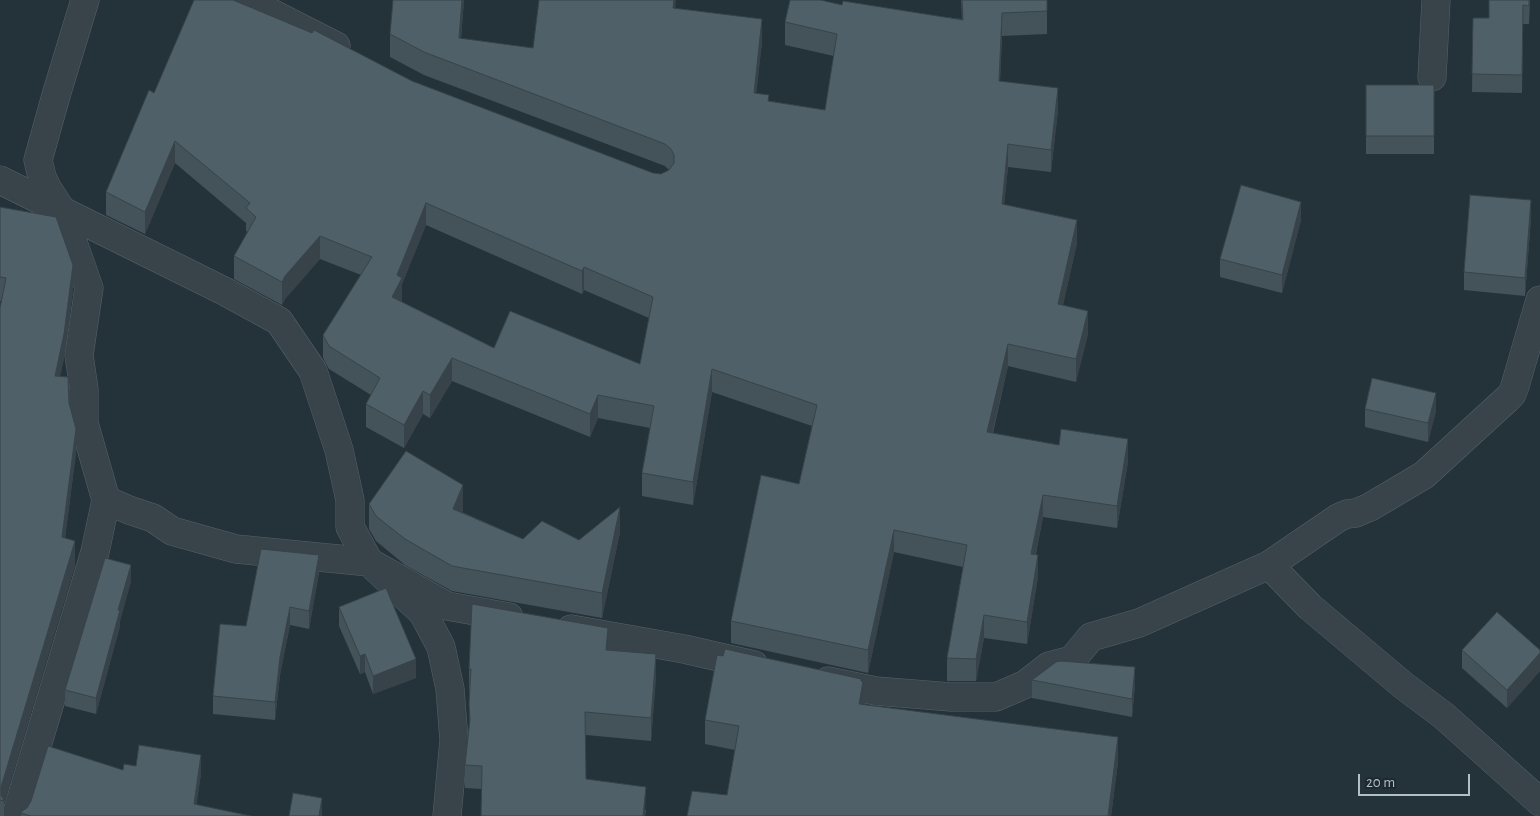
<!DOCTYPE html>
<style>
body{margin:0}
#map{position:relative;width:1540px;height:816px;overflow:hidden;background:#24323a;font-family:"Alegreya Sans",sans-serif}
canvas{display:block}
.scale{position:absolute;left:1358px;top:774px;width:112px;height:22px;box-sizing:border-box;border:2px solid #b3bfc6;border-top:0;padding-left:6px;font-size:15px;line-height:18px;white-space:nowrap;color:#b3bfc6;-webkit-text-stroke:4px #1d292f;paint-order:stroke}
</style>
<div id="map">
<canvas width="1540" height="816"></canvas>
<div class="scale">20 m</div>
</div>
<script>
const c = document.querySelector('canvas').getContext('2d');
c.lineJoin = 'round';
const shape = rows => new Path2D(rows.map(r => 'M' + r).join(''));
function stroke(path, color, width, dash) { c.strokeStyle = color; c.lineWidth = width; c.lineCap = dash ? 'butt' : 'round'; c.setLineDash(dash || []); c.stroke(path); }
function fill(path, color) { c.fillStyle = color; c.fill(path, 'evenodd'); }
const minor = shape([
 [246,0,336,46],
 [1432,77,1436,0],
 [0,180,224,291,279,321,313,371,339,450,350,500,350,527,369,562,423,613,441,647,450,689,454,740,447,816],
 [106,500,129,510,153,518,172,531,236,549,369,562,447,606,509,617],
 [1269,565,1310,607,1404,686,1444,716,1540,802],
 [571,629,684,649,754,665],
 [828,681,876,691,951,697,996,697,1026,684,1049,666,1072,660,1091,637,1139,623,1269,565,1338,518,1347,514,1356,513,1370,507,1424,475,1507,399,1512,394,1515,386,1540,300],
 [16,816,95,552,106,500,84,423,84,389,79,355,89,288,62,211,47,188,42,177,38,160,57,92,85,0]
]);
const wall = shape([
 [393,0,464,0,461,39,533,48,676,9,762,42,756,93,769,101,825,110,834,56,785,45,785,22,842,5,962,19,961,0,1047,0,1047,34,1002,36,1000,81,1058,110,1051,172,1008,167,1004,204,1077,243,1063,305,1088,334,1076,382,1008,366,993,433,1128,462,1117,528,1043,517,1036,554,1038,577,1027,644,984,638,976,681,947,681,947,658,963,567,894,552,868,673,731,643,731,621,799,484,812,426,712,392,693,505,642,496,642,473,650,428,598,418,590,437,452,381,430,418,423,414,404,448,366,427,366,404,371,395,329,369,323,358,323,335,361,275,320,259,285,299,282,305,234,279,234,256,248,232,246,231,246,223,175,163,145,234,106,215,106,192,154,93,412,81,653,173,661,174,669,170,665,166,424,75,390,57,390,34],
 [426,225,582,294,584,290,649,318,640,364,494,348,402,302,402,284],
 [1530,0,1529,24,1523,24,1522,93,1472,92,1473,18,1489,18],
 [1366,85,1434,85,1434,154,1366,154],
 [0,207,73,290,64,358,60,376,69,403,76,453,65,538,75,565,4,803,4,816,0,816,0,308,1,301,0,301],
 [1531,218,1525,296,1464,290,1464,272],
 [1301,220,1282,293,1220,277,1220,259],
 [1365,409,1436,411,1428,442,1365,427],
 [369,504,463,510,462,512,523,539,579,540,620,532,602,618,452,591,405,565,376,541,369,529],
 [319,573,309,629,290,625,280,675,275,720,213,714,213,696,246,626],
 [131,581,120,621,120,626,96,714,65,706,65,690],
 [339,607,416,678,373,694,365,672,360,674,339,626],
 [608,650,656,677,651,741,586,735,586,779,646,810,645,816,481,816,482,789,465,788,465,765,469,728,470,692,469,692,469,669],
 [1462,650,1540,650,1540,671,1507,708,1462,668],
 [1032,680,1135,685,1132,717,1032,698],
 [861,681,863,705,1118,762,1111,816,687,816,727,795,735,750,705,744,705,720],
 [123,770,201,774,196,805,251,816,21,816,21,813]
]);
const shadedWall = shape([
 [462,0,464,0,459,61,459,38],
 [674,0,676,0,673,31,673,8],
 [1002,13,1002,36,999,103,999,81],
 [762,19,762,42,754,116,754,93],
 [1058,88,1058,110,1051,172,1051,150],
 [175,141,175,163,145,234,145,212],
 [1008,144,1008,167,1002,227,1002,204],
 [1531,200,1531,218,1525,296,1525,278],
 [1301,202,1301,220,1282,293,1282,275],
 [426,203,426,225,402,284,402,300,392,320,392,297,397,275],
 [1077,220,1077,243,1058,327,1058,304],
 [320,236,320,259,285,299,282,305,282,282,285,276],
 [73,265,73,290,64,358,55,400,55,376],
 [584,267,584,290,582,294,582,271],
 [1088,311,1088,334,1076,382,1076,359],
 [1008,344,1008,366,987,455,987,432],
 [452,358,452,381,430,418,430,395],
 [712,369,712,392,693,505,693,482],
 [423,391,423,414,404,448,404,425],
 [1436,393,1436,411,1428,442,1428,423],
 [598,395,598,418,590,437,590,414],
 [76,429,76,453,62,562,62,537],
 [1128,439,1128,462,1117,528,1117,506],
 [463,485,463,510,453,534,453,509],
 [1043,495,1043,517,1031,576,1031,554],
 [620,507,620,532,602,618,602,593],
 [894,530,894,552,868,673,868,650],
 [75,541,75,565,4,803,4,801,1,800,1,787],
 [319,555,319,573,309,629,309,611],
 [1038,555,1038,577,1027,644,1027,622],
 [131,565,131,581,120,621,120,626,96,714,96,698,118,610],
 [290,607,290,625,280,675,275,720,275,702,280,657],
 [984,615,984,638,976,681,976,659],
 [608,628,608,651,606,650],
 [1540,653,1540,671,1507,708,1507,690],
 [365,654,365,672,360,674,360,656],
 [656,654,656,677,651,741,651,718],
 [416,659,416,678,373,694,373,676],
 [1135,667,1135,685,1132,717,1132,699],
 [861,679,861,693,863,682,863,706,859,704],
 [1118,737,1118,762,1111,816,1108,816],
 [201,755,201,774,195,816,194,804],
 [646,787,645,816,643,816],
 [322,798,322,816,319,816]
]);
const building = shape([
 [194,0,233,0,312,33,314,30,412,81,653,173,661,174,669,170,674,163,674,155,671,149,665,144,424,52,390,34,393,0,462,0,459,38,533,48,539,0,674,0,673,8,762,19,754,93,769,95,768,101,825,110,837,34,785,22,790,0,821,0,842,5,843,1,963,20,962,0,1047,0,1047,11,1002,13,999,81,1058,88,1051,150,1008,144,1002,204,1077,220,1058,304,1088,311,1076,359,1008,344,987,432,1059,445,1061,429,1128,439,1117,506,1043,495,1031,554,1038,555,1027,622,984,615,976,659,947,658,967,545,894,530,868,650,731,621,761,475,799,484,817,405,712,369,693,482,642,473,654,406,598,395,590,414,452,358,430,395,423,391,404,425,366,404,380,378,329,346,323,335,372,257,320,236,285,276,282,282,234,256,256,217,246,208,250,203,175,141,145,212,106,192,149,90,154,93,194,0],
 [426,203,582,271,584,267,653,297,640,364,510,311,494,348,392,297,402,278,397,275,426,203],
 [1489,0,1529,0,1529,6,1523,5,1522,75,1472,74,1473,18,1489,18,1489,0],
 [1366,85,1434,85,1434,136,1366,136,1366,85],
 [1241,185,1301,202,1282,275,1220,259,1241,185],
 [1470,195,1531,200,1525,278,1464,272,1470,195],
 [0,207,56,217,73,265,64,334,55,376,68,377,69,403,76,429,62,537,75,541,1,787,1,795,4,801,0,800,0,308,6,278,0,277,0,207],
 [1372,378,1436,393,1428,423,1365,409,1372,378],
 [406,451,463,485,453,509,523,539,542,521,579,540,620,507,602,593,452,566,405,539,376,516,369,504,406,451],
 [261,549,319,555,309,611,290,607,280,657,275,702,213,696,220,624,246,626,261,549],
 [105,558,131,565,118,610,120,610,96,698,65,690,105,558],
 [386,588,416,659,373,676,365,654,360,656,339,607,386,588],
 [472,604,608,628,606,650,656,654,651,718,585,712,586,779,646,787,643,816,481,816,482,766,465,765,470,719,469,704,471,669,469,669,472,604],
 [1497,612,1540,650,1540,653,1507,690,1462,650,1497,612],
 [725,649,861,679,861,681,863,682,859,704,1118,737,1108,816,687,816,692,791,727,795,739,726,705,720,717,655,723,656,725,649],
 [1061,661,1135,667,1132,699,1032,680,1056,662,1061,661],
 [139,745,201,755,194,804,251,816,31,816,21,813,22,811,27,808,31,801,48,746,123,770,124,764,136,766,139,745],
 [293,793,322,798,319,816,289,816,293,793]
]);
stroke(minor, '#566268', 29);
stroke(minor, '#38444a', 28);
fill(wall, '#445359');
fill(shadedWall, '#374349');
fill(building, '#4f6068');
stroke(building, '#374349', 1);
</script>
